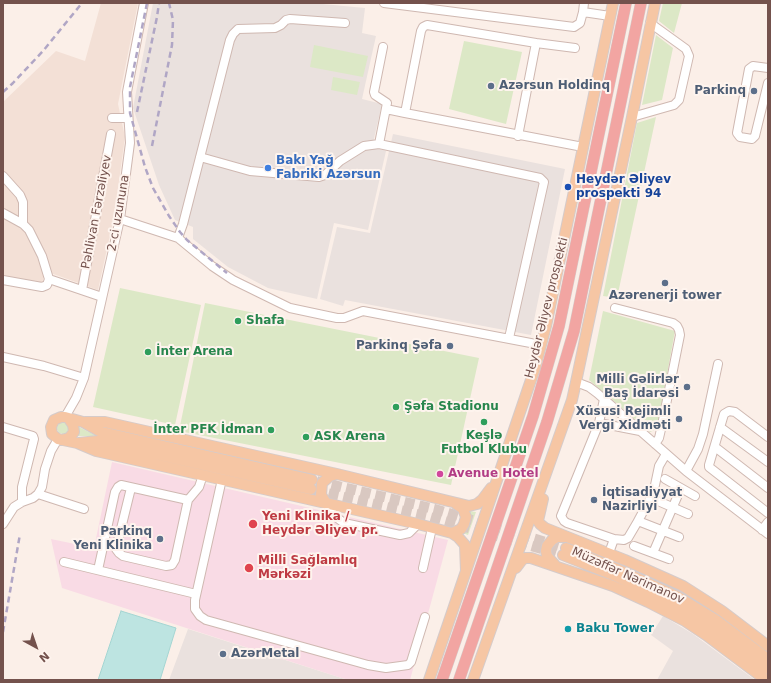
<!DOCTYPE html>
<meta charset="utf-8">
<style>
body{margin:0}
#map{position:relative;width:771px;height:683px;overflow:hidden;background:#fbefe8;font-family:"DejaVu Sans",sans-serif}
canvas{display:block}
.frame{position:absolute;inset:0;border:4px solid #74524d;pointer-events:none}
.north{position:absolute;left:16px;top:627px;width:40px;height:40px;-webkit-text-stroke:3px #fef4ee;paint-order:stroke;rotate:140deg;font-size:11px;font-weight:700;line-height:16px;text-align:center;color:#74524d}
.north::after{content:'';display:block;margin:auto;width:14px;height:18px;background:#74524d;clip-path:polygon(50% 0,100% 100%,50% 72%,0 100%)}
</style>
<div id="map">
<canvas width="771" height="683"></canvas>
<div class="frame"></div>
<div class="north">N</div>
</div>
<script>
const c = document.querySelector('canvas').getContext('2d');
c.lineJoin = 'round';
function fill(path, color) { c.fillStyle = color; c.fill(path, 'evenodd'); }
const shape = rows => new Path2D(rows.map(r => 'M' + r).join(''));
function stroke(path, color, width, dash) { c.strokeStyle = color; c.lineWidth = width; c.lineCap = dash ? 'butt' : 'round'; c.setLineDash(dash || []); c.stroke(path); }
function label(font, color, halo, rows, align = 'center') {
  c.font = font + ' "DejaVu Sans",sans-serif'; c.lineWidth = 4; c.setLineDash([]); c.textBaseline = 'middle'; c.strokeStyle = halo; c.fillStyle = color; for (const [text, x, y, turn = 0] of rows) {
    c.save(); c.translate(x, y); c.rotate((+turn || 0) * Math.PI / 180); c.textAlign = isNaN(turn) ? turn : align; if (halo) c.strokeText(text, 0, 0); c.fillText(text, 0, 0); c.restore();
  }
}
const residential = shape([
 [101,3,138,3,118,104,125,137,114,217,98,290,45,271,42,284,3,276,3,102,56,51,85,61]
]);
const industrial = shape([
 [153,3,312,3,365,8,362,33,376,36,362,99,382,104,372,147,386,151,368,230,334,223,317,299,268,288,228,267,193,239,193,227,175,220,159,185,133,108],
 [393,134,565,169,531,335,345,300,343,306,320,299,337,227,370,233],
 [663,616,693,634,755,680,657,680,673,651,651,635],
 [188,629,348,680,169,680]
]);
const medical = shape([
 [112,462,448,540,410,680,348,680,62,588,51,539,94,548]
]);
const green = shape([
 [663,3,682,3,674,33,659,21],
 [656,35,673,48,662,100,642,105],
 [464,41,522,52,506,124,449,109],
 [314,45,368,56,363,77,310,67],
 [333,77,360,82,357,95,331,90],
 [656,117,617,298,603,296,637,123],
 [120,288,201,305,175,425,93,407],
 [205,303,479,358,451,485,179,431],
 [603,311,675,331,657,429,650,432,589,380],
 '57 428a6 6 0 1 1 12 0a6 6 0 1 1-12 0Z',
 [79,427,97,436,77,436],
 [470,511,476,512,468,535,463,533,470,516]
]);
const water = shape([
 [121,611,176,628,160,680,98,680,121,611]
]);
const majorTunnel = shape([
 [317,481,435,509,566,548],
 [314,490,430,517,563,555]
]);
const minor = shape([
 [384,3,574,27,580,23,583,12,610,16],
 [583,12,584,3],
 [383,47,374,92,375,95,387,103,379,144,540,178,544,182,509,338],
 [575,48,536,43,427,25,423,27,421,31,405,113,583,147],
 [768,68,753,66,749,69,737,133,740,137,752,139,755,136,768,83],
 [386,109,405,113],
 [632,117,674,105,679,100,689,56,686,49,650,23],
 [112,118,128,118],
 [518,136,536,43],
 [200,157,250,171,319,177,325,175,340,161,364,146,379,144],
 [3,176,20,195,23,202,23,224],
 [3,213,23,224,29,230,42,256,49,279],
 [120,219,178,238,183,224,230,40,233,34,238,29,275,28,281,25,286,20,290,19,345,23],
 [178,238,212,266,233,280,290,308,337,318,344,318,363,311,541,345],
 [49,279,102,297],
 [3,280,42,287,47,285,49,279],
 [82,290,111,134],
 [615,308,673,323,677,326,679,330,680,335,662,425,659,438,655,444],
 [3,357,44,366,84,378],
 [576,382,589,387,597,393,686,471,768,534],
 [604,399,599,423,561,516,564,521,567,523,614,539],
 [65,417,76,398,84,378,120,219,130,143,127,92,144,3],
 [599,423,640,431],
 [3,427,33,436,34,439,22,487,22,502],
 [720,427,768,462],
 [768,437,735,412,729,411,724,414,709,465,709,467,768,513],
 [715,447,768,488],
 [686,471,698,449,703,434,718,364],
 [222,479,195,600,195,609,200,616,206,620,368,665,386,668,408,665,411,662,425,617],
 [665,479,695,496],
 [131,488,116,549,119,553,123,556,166,566,172,565,175,560,188,500,199,487,203,475],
 [38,494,84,509],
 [658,501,688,514],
 [326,503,336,517,344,523,400,535,409,533,418,524],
 [638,521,651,497,655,485,659,466,666,454],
 [3,524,14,507,22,502,33,498,38,494,42,487,45,469,51,451,58,439],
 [762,530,768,522],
 [634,546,669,559],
 [609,553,614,539,624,540,628,538,638,521,679,537],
 [653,553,681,488],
 [64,562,196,594],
 [423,568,432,528],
 [98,570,115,492,118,487,121,485,188,500]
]);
const major = shape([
 [85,422,105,422,337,474,469,506,477,504,482,500,491,488],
 [61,440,69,438,74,432,73,425,69,419],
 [79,443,98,441,311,489],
 [312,480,101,432,83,422,65,417,61,417,54,420,51,427,52,434,58,439,77,443,96,451,418,524,452,533,458,537,465,545,466,571],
 [543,499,538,521,540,524,545,528,625,560,683,586,722,611,768,646],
 [326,503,321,495,322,483,330,476,337,474],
 [452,533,461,529,464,524,466,517,463,509,456,504],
 [566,548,617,569,678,597,716,620,768,659],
 [563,555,616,576,691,613,712,627,768,669],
 [555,565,547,556,546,551,547,546,552,540,557,537,566,537],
 [516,568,522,560,525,558,531,558,613,586,648,602,685,621,706,635,766,680],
 [429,680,535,368,546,326,613,3],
 [473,680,572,400,576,382,632,117,655,3]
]);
const highway = shape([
 [442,680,533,416,559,326,626,3],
 [459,680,547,422,574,331,641,3]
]);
const rail = shape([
 [147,3,130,87,130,113,145,167,153,188,169,216,180,232,187,240,227,273],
 [3,92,13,83,43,51,82,3],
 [137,112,157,17,159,3],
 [152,146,172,45,173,20,169,3],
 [3,632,20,534]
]);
const markers = [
 [491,86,4,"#5c6f8a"],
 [754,91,4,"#5c6f8a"],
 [268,168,4,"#3f7fe0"],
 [568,187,4,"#1a4fb4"],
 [665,283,4,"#5c6f8a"],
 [238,321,4,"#2e9e5b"],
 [450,346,4,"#5c6f8a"],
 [148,352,4,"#2e9e5b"],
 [687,387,4,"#5c6f8a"],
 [396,407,4,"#2e9e5b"],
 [679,419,4,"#5c6f8a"],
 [484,422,4,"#2e9e5b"],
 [271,430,4,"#2e9e5b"],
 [306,437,4,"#2e9e5b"],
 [440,474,4,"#d1479c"],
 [594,500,4,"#5c6f8a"],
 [253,524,5,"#e0444e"],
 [160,539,4,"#5c6f8a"],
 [249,568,5,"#e0444e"],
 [568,629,4,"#0f9aa8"],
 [223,654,4,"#5c6f8a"]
];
const serviceNames = [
 ["Azərsun Holdinq",499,86,"left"],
 ["Parkinq",746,91],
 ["Azərenerji tower",665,296,"center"],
 ["Parkinq Şəfa",442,346],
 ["Milli Gəlirlər",679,380],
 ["Baş İdarəsi",679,394],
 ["Xüsusi Rejimli",671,412],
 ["Vergi Xidməti",671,426],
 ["İqtisadiyyat",602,493,"left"],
 ["Nazirliyi",602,507,"left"],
 ["Parkinq",152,532],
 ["Yeni Klinika",152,546],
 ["AzərMetal",231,654,"left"]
];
const shopNames = [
 ["Bakı Yağ",276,161],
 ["Fabriki Azərsun",276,175]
];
const transitNames = [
 ["Heydər Əliyev",576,180],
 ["prospekti 94",576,194]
];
const streetNames = [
 ["Pəhlivan Fərzəliyev",97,212,-79],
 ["2-ci uzununa",119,213,-80],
 ["Heydər Əliyev prospekti",547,308,-76],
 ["Müzəffər Nərimanov",628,576,24]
];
const leisureNames = [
 ["Shafa",246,321],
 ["İnter Arena",156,352],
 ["Şəfa Stadionu",404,407],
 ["İnter PFK İdman",263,430,"right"],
 ["Keşlə",484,436,"center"],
 ["Futbol Klubu",484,450,"center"],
 ["ASK Arena",314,437]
];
const hotelNames = [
 ["Avenue Hotel",448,474]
];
const healthNames = [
 ["Yeni Klinika /",262,517],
 ["Heydər Əliyev pr.",262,531],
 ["Milli Sağlamlıq",258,561],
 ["Mərkəzi",258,575]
];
const cultureNames = [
 ["Baku Tower",576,629]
];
fill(residential, '#f3e0d6');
fill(industrial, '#eae1de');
fill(medical, '#f9dbe5');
fill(green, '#dce8c6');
fill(water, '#bde4e1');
stroke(water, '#a4d5d2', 1);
stroke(majorTunnel, '#d9c8c1', 10, [10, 5]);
stroke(minor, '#cfb8b1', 10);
stroke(major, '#d5cbca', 12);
stroke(highway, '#d5cbca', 12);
stroke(minor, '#fff', 8);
stroke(major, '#f6c6a4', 10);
stroke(highway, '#f2a5a2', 11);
stroke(rail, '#b0a6c5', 2.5, [6, 4]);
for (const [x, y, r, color] of markers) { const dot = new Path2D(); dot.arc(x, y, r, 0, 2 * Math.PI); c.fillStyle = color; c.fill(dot); stroke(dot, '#fef4ee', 1.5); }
label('bold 12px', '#4e5e75', '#fef4ee', serviceNames, 'right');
label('bold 12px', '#366cbe', '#fef4ee', shopNames, 'left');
label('bold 12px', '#164399', '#fef4ee', transitNames, 'left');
label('12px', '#74524d', '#fef4ee', streetNames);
label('bold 12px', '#27864d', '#fef4ee', leisureNames, 'left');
label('bold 12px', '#b23c85', '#fef4ee', hotelNames, 'left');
label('bold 12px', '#be3a42', '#fef4ee', healthNames, 'left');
label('bold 12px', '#0d838f', '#fef4ee', cultureNames, 'left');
</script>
